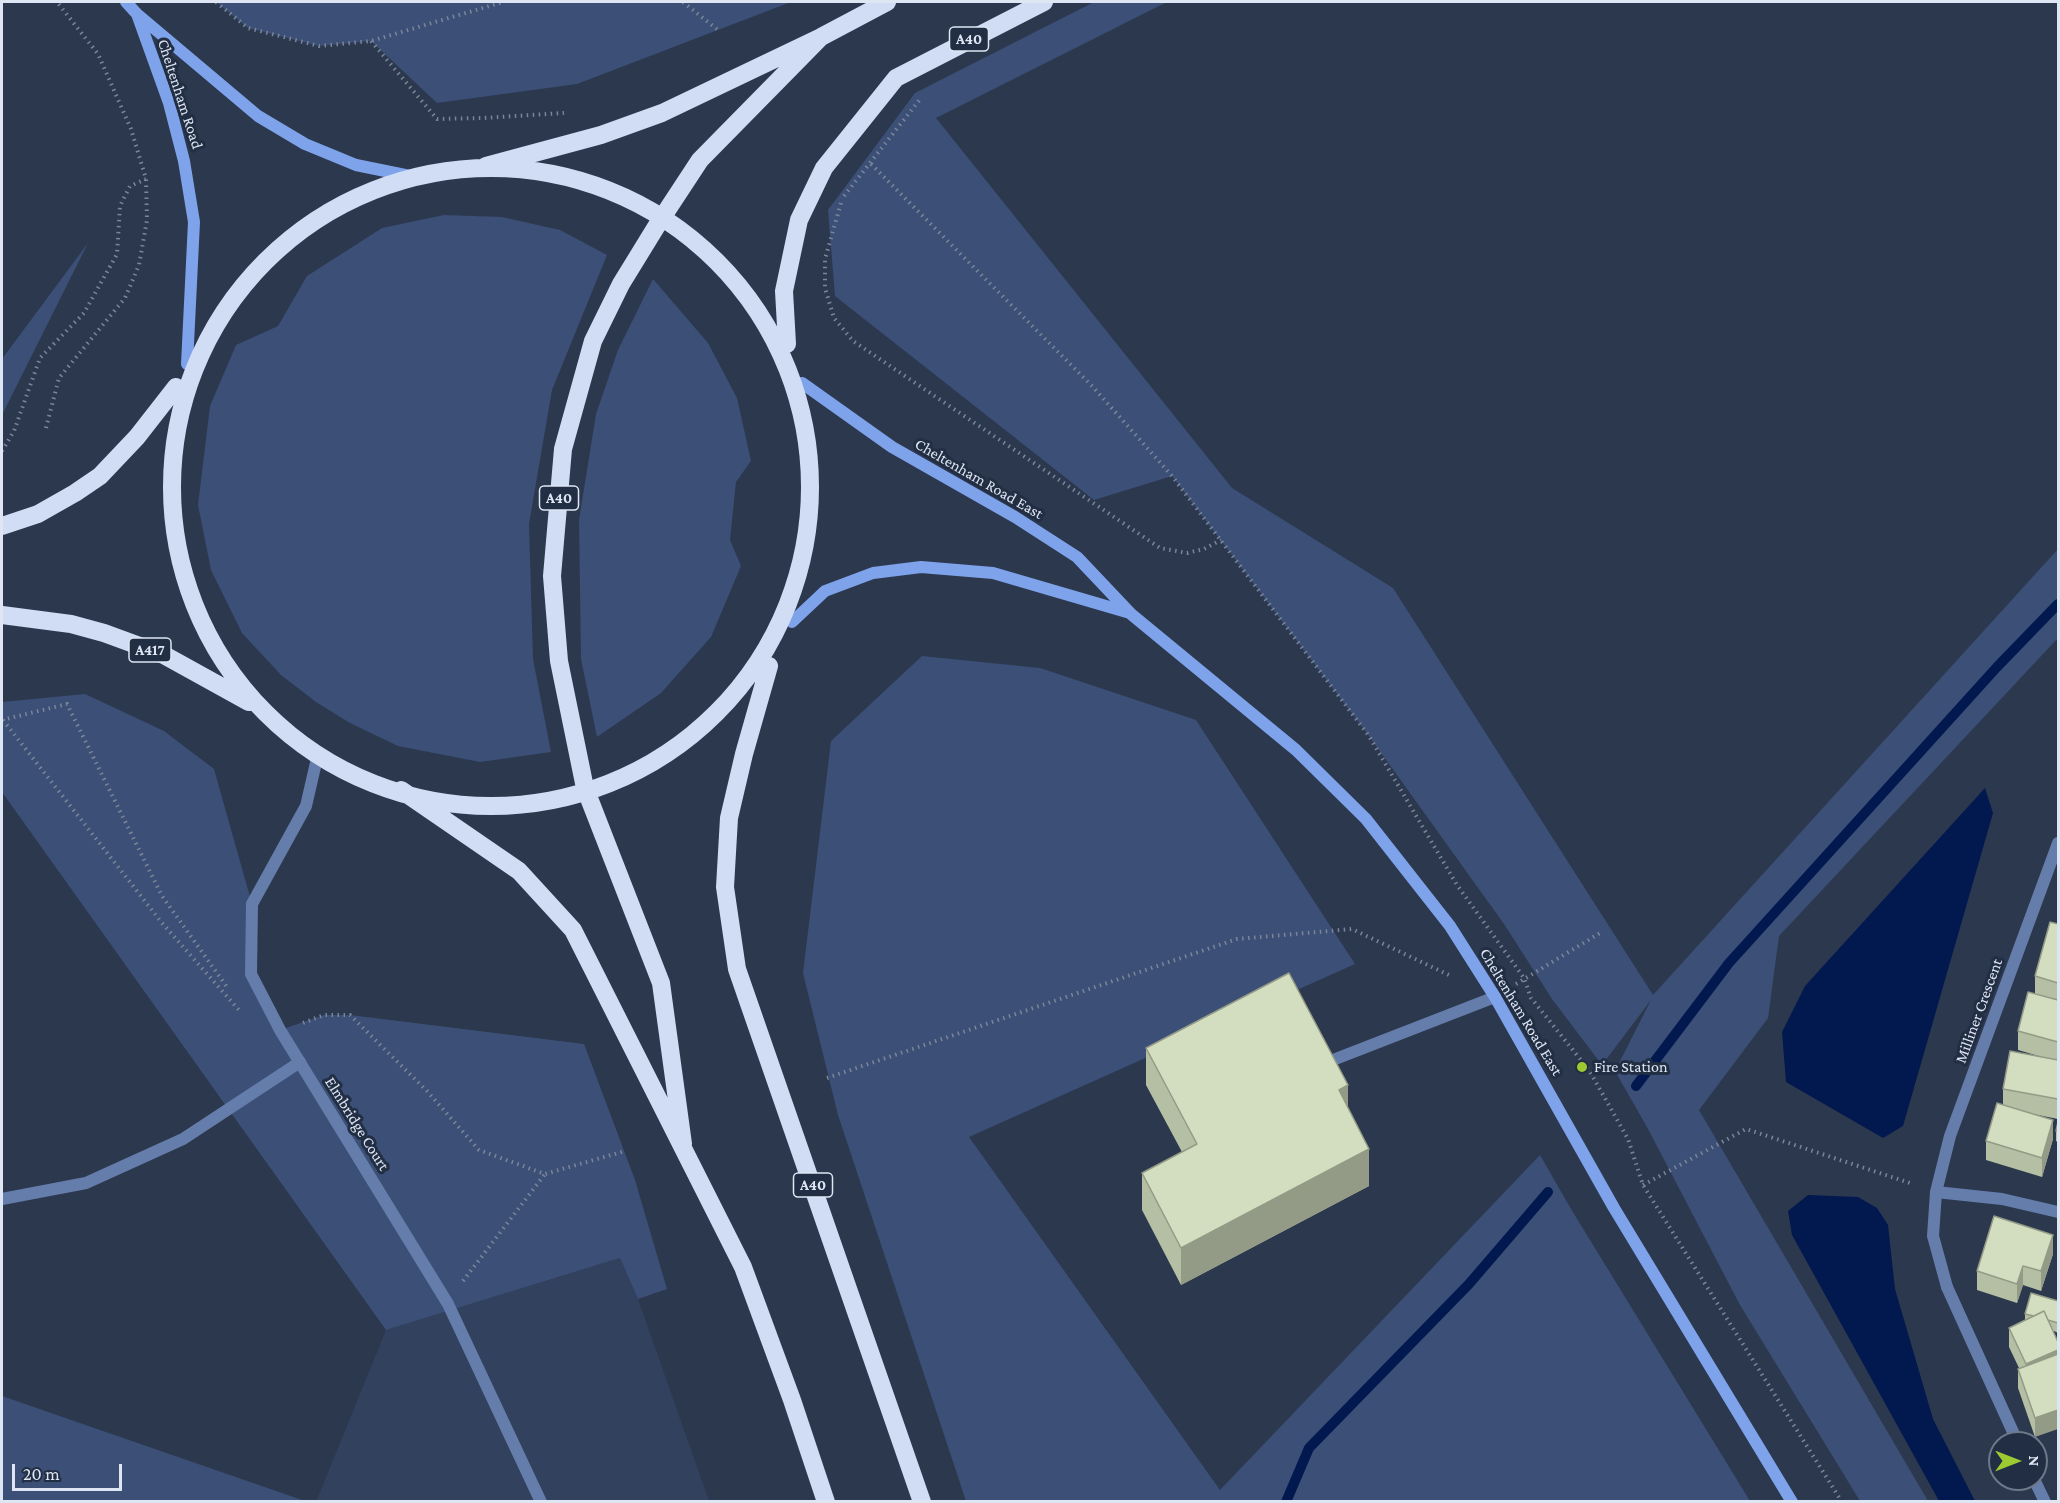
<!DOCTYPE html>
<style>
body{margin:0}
#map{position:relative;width:2060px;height:1503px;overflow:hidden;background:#2c384e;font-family:"Crimson Pro",serif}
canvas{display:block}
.frame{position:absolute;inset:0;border:3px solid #dee6f4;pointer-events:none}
.north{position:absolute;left:1988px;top:1431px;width:60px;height:60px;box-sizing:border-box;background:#222e43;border:2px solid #6d788a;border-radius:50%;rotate:90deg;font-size:16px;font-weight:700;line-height:24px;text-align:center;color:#dee6f4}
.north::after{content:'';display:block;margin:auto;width:21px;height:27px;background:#9dca30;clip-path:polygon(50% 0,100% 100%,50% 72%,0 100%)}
.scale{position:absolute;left:12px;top:1464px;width:110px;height:27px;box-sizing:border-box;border:3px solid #dee6f4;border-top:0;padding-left:8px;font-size:18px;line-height:21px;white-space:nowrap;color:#dee6f4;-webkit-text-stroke:4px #222e43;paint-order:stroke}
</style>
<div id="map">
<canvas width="2060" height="1503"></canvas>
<div class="frame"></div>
<div class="north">N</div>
<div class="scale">20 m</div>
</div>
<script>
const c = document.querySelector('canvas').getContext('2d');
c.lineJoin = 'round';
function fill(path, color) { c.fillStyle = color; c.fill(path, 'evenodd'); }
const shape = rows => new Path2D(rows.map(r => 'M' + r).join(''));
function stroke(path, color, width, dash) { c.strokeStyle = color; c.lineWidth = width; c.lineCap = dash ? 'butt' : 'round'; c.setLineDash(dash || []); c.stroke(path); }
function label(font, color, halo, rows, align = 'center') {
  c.font = font + ' "Crimson Pro",serif'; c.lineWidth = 6; c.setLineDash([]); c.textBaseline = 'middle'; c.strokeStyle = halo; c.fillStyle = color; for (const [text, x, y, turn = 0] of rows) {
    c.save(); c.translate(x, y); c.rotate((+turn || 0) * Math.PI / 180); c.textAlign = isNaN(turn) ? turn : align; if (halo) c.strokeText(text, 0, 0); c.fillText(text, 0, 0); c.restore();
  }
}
const built = shape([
 [620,1258,638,1299,709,1501,316,1502,386,1330]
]);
const green = shape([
 [216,2,791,2,577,84,437,103,371,41,319,46,248,28],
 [1094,2,1167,2,936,118,1232,488,1393,588,1653,995,2058,549,2058,638,1779,936,1768,1018,1699,1110,1928,1501,1860,1501,1740,1305,1647,1127,1615,1071,1651,1000,1602,1065,1552,999,1504,924,1369,736,1172,476,1094,500,835,296,828,210,915,93],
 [444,215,502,217,560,230,607,255,552,390,529,524,533,659,551,752,480,762,398,746,350,723,316,702,281,675,242,633,211,570,198,505,210,406,236,345,278,326,307,276,382,228],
 [88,243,2,415,2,359],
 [653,279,708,343,737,398,751,461,736,482,730,540,741,566,711,637,661,693,597,737,581,659,579,520,596,414,618,350],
 [922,656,1040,668,1196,720,1355,964,969,1137,1220,1490,1540,1155,1571,1209,1750,1501,966,1501,838,1115,803,973,831,741],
 [85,694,164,731,214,769,252,904,251,974,280,1030,324,1015,350,1015,584,1044,635,1180,667,1289,638,1299,620,1258,386,1330,2,792,2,702],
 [2,1396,305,1501,2,1501]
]);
const water = shape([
 [1985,788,1993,813,1903,1126,1883,1138,1786,1082,1782,1032,1805,986],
 [1808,1195,1858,1197,1877,1208,1888,1225,1895,1289,1933,1419,1975,1501,1939,1501,1792,1235,1788,1211]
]);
const stream = shape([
 [1636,1086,1729,963,1997,667,2058,604],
 [1286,1502,1309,1448,1469,1284,1548,1192]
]);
const path = shape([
 [216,2,248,28,319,46,371,41,503,2],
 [683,2,718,30],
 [371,41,437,119,484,118,564,113],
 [871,164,1093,387,1172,476,1369,736,1457,885,1524,978,1531,998,1589,1070,1628,1139,1643,1185,1842,1502],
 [844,196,921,98],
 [841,203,825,259,825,288,834,318,853,341,1160,548,1187,553,1204,549,1221,540],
 [46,428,59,378,125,298,139,265,147,220,146,179,131,129,98,54,57,2],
 [2,451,14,431,40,358,84,313,117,254,120,206,130,186,146,179],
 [2,720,67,704,162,896,227,987],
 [3,720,162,923,239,1010],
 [1516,984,1600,933],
 [303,1023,324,1015,350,1015,427,1091,479,1150,545,1174,625,1151],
 [827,1078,1237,939,1352,929,1451,976],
 [1643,1185,1746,1129,1913,1184],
 [463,1281,545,1174]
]);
const lane = shape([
 [1320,1065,1495,997],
 [2,1199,86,1183,183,1139,300,1062],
 [1947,1287,2018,1443],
 [2034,1479,2045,1502]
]);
const street = shape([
 [318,754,306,806,252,904,251,974,280,1030,448,1304,541,1502],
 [1936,1192,2002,1199,2058,1212],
 [1947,1287,1933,1236,1936,1192,1950,1136,2058,843]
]);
const secondary = shape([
 [126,2,137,14,258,116,305,144,356,165,410,176],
 [137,14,169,103,184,161,194,222,187,364],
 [802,383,892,447,1015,517,1077,557,1131,614,1296,750,1366,819,1450,926,1495,997,1614,1208,1792,1502],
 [792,622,825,591,873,573,921,567,993,573,1130,613]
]);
const highway = shape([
 [486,166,601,135,662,113,821,37,887,2],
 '172 487a319 319 0 1 1 638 0a319 319 0 1 1-638 0Z',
 [787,344,784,291,799,220,824,168,896,78,1044,2],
 [2,526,38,514,75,493,100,476,137,437,176,387],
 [2,615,71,624,104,633,164,655,249,702],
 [769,666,744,754,729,818,725,887,737,969,922,1502],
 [401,790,519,871,573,930,743,1267,792,1400,826,1502],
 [683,1144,661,983,585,788,559,661,552,576,563,449,593,341,621,284,656,227,700,160,821,37]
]);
const wall = shape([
 [2058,924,2058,1119,2033,1114,2053,1139,2042,1177,1986,1160,1986,1141,2003,1105,2003,1089,2042,1057,2018,1050,2018,1031,2035,994,2035,976],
 [1146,1048,1348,1108,1369,1186,1181,1285,1142,1210,1142,1173,1182,1152,1146,1085],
 [2058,1122,2058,1142,2056,1141,2056,1131],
 [2053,1254,2041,1291,2023,1285,2017,1303,1977,1290,1977,1271],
 [2058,1301,2058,1333,2054,1331,2035,1437,2018,1388,2018,1369,2019,1368,2009,1347,2009,1328,2025,1320,2025,1314]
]);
const shadedWall = shape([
 [1348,1085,1348,1122,1339,1090],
 [2053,1120,2053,1139,2042,1177,2042,1158],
 [1369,1149,1369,1186,1181,1285,1181,1248],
 [2053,1235,2053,1254,2041,1291,2041,1271],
 [2023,1266,2023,1285,2017,1303,2017,1284],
 [2058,1350,2058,1369,2026,1384,2026,1364],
 [2058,1410,2058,1429,2035,1437,2035,1418]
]);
const building = shape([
 [2050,922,2058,924,2058,983,2035,976,2050,922],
 [1289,973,1348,1085,1339,1090,1369,1149,1181,1248,1142,1173,1197,1144,1146,1048,1289,973],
 [2028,992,2058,1000,2058,1042,2018,1031,2028,992],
 [2010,1051,2058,1060,2058,1099,2003,1089,2010,1051],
 [1997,1103,2053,1120,2042,1158,1986,1141,1997,1103],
 [2058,1122,2058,1132,2056,1131,2058,1122],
 [1994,1216,2053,1235,2041,1271,2023,1266,2017,1284,1977,1271,1994,1216],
 [2031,1293,2058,1301,2058,1323,2048,1320,2044,1311,2034,1316,2025,1314,2031,1293],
 [2044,1311,2058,1342,2058,1350,2026,1364,2009,1328,2044,1311],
 [2058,1354,2058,1410,2035,1418,2018,1369,2058,1354]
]);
const markers = [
 [1582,1067,6,"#9dca30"]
];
const shields = [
 [969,39,39],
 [559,498,39],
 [150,650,42],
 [813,1185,39]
];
const shieldNames = [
 ["A40",969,39],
 ["A40",559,498],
 ["A417",150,650],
 ["A40",813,1185]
];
const streetNames = [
 ["Cheltenham Road",180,94,72],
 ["Cheltenham Road East",979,479,30],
 ["Milliner Crescent",1979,1011,-70],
 ["Cheltenham Road East",1521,1012,59],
 ["Elmbridge Court",357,1124,58]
];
const poiNames = [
 ["Fire Station",1594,1067]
];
fill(built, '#32415d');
fill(green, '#3b4f77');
fill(water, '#021950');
stroke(stream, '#021950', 10);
stroke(path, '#7b8698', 4, [1.5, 4.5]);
stroke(lane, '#657daa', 12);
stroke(street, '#657daa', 12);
stroke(secondary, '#7ea3eb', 12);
stroke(highway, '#d1ddf4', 18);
fill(wall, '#b5bfa4');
fill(shadedWall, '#939b86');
fill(building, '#d2debf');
stroke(building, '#939b86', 1.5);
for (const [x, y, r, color] of markers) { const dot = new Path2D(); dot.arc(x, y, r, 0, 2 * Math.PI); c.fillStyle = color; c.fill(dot); stroke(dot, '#222e43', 2); }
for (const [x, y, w] of shields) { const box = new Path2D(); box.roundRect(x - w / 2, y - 12, w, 24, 4.5); c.fillStyle = '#222e43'; c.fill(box); stroke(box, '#dee6f4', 1.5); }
label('bold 15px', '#dee6f4', null, shieldNames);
label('16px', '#dee6f4', '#222e43', streetNames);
label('16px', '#dee6f4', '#222e43', poiNames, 'left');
</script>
